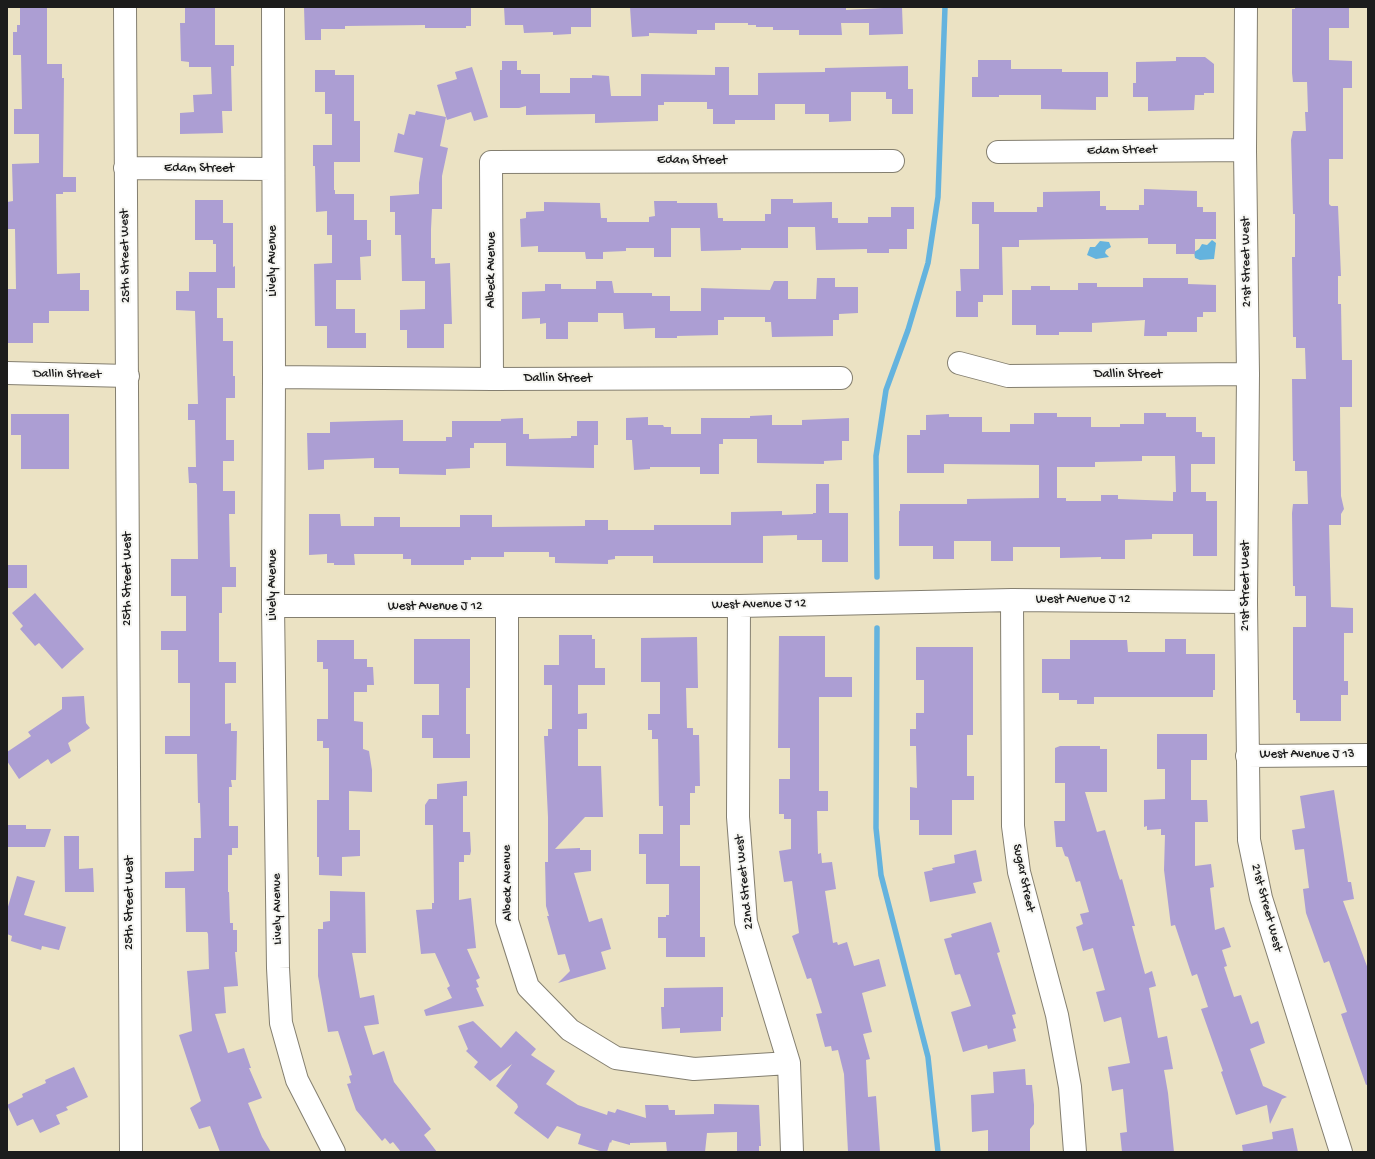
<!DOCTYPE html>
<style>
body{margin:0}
#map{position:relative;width:1375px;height:1159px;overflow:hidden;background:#ebe2c3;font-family:"Gochi Hand",sans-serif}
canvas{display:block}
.frame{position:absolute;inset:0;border:8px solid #1c1c1c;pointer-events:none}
</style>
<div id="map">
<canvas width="1375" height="1159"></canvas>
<div class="frame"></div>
</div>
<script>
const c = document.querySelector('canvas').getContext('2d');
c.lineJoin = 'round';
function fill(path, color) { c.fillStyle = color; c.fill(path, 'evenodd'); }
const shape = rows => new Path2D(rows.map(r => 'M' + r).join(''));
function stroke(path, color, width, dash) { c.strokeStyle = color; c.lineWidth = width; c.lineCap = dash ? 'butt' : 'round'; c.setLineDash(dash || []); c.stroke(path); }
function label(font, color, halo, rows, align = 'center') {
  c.font = font + ' "Gochi Hand",sans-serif'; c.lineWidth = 4; c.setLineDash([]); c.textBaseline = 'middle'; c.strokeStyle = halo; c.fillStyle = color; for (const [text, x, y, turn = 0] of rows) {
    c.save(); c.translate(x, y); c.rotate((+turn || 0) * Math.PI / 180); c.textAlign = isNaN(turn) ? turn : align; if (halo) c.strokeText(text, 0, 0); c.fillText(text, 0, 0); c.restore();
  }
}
const water = shape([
 [1212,240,1216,243,1214,259,1200,260,1195,258,1194,252,1199,249,1202,244,1207,245],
 [1100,241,1109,242,1111,247,1106,250,1105,253,1109,257,1096,259,1087,255,1090,247,1095,247]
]);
const stream = shape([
 [877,577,876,456,886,390,908,330,928,263,938,197,945,7],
 [877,628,876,828,881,875,928,1057,938,1152]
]);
const building = shape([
 [20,7,47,7,47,64,62,64,62,78,64,78,63,177,76,177,76,192,63,192,63,194,56,194,57,274,80,273,80,290,89,290,89,311,49,311,49,323,33,323,33,343,7,343,7,289,16,289,15,229,7,229,7,202,13,201,12,164,39,163,39,134,14,134,14,109,22,109,21,55,13,55,13,32,17,32,17,25,20,25],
 [185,7,215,7,215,45,234,45,234,66,231,66,232,111,222,111,223,133,180,134,180,113,194,112,193,95,212,94,211,67,189,67,189,62,181,61,180,23,185,23],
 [304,7,471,7,471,26,466,26,466,28,425,28,425,25,345,26,345,29,321,29,321,40,305,40],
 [504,7,591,7,591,27,571,27,571,34,553,35,553,32,524,33,523,25,505,25],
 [630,7,846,7,846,10,902,7,903,34,869,35,869,23,841,23,842,35,799,35,799,30,773,30,773,27,756,27,756,25,748,25,748,23,715,23,715,30,697,30,697,34,649,33,649,36,632,37],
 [1295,7,1349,8,1349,28,1329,28,1329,60,1352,61,1352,88,1343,88,1343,159,1329,159,1329,204,1331,206,1338,206,1341,276,1338,276,1338,304,1341,304,1342,360,1352,360,1352,407,1340,407,1341,496,1344,509,1341,514,1341,525,1329,525,1331,607,1353,608,1353,633,1344,633,1344,681,1348,681,1348,695,1341,695,1341,721,1300,721,1300,713,1296,713,1296,700,1293,700,1293,627,1306,627,1306,596,1295,596,1295,586,1293,586,1292,513,1293,504,1308,504,1307,471,1295,471,1295,461,1293,461,1292,379,1306,379,1305,348,1296,348,1296,337,1293,337,1292,257,1295,257,1295,214,1293,214,1291,140,1293,131,1306,131,1305,112,1308,112,1307,82,1293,82,1292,73,1292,9,1295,9],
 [1176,57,1205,57,1214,64,1214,93,1204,93,1204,95,1195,95,1194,110,1148,111,1148,97,1133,97,1133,83,1136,83,1136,62,1176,61],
 [978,60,1011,60,1011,69,1062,69,1062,72,1108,72,1108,97,1096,97,1096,110,1041,109,1041,95,999,95,999,97,972,97,972,77,978,77],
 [502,61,517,61,517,70,521,70,521,74,540,74,540,93,570,93,570,78,592,78,592,75,609,76,611,96,641,96,641,74,715,75,715,67,729,67,729,95,758,95,758,73,825,72,825,68,908,66,908,89,913,89,913,114,892,114,892,99,886,99,886,92,851,92,851,121,829,122,829,114,805,114,805,104,775,104,775,120,735,120,735,124,713,124,713,109,707,109,707,102,664,102,664,105,658,105,658,121,595,123,595,114,526,115,526,106,519,108,500,108,500,70,502,70],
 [472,67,488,117,474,121,471,112,447,120,437,85,457,79,455,72],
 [315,70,335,70,335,75,354,75,354,121,360,121,360,162,334,162,334,190,335,190,335,194,354,194,354,220,367,220,367,240,371,240,371,256,360,257,361,280,336,280,336,309,355,309,355,333,366,333,366,348,327,348,327,326,315,326,314,264,332,263,332,235,327,235,327,211,316,212,315,166,313,166,313,145,332,145,332,114,325,114,325,92,315,92],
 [416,111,446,117,440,146,448,148,442,176,442,209,432,209,431,229,431,258,435,258,435,264,450,263,452,324,444,324,444,348,407,348,407,330,400,330,400,310,425,309,425,281,402,281,401,235,395,235,395,212,390,212,390,196,419,194,419,183,423,158,394,152,398,133,404,135,409,114,415,115],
 [1144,189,1197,191,1197,207,1203,207,1203,212,1216,212,1216,239,1195,239,1195,254,1176,254,1176,244,1148,244,1148,238,1019,240,1019,247,1002,247,1003,295,983,295,983,302,978,302,978,317,956,317,956,291,961,291,960,269,979,269,979,224,972,224,972,202,994,202,994,212,1037,212,1037,207,1043,207,1043,192,1100,191,1100,206,1106,206,1106,210,1139,210,1139,205,1144,205],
 [771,199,793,199,793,203,832,202,832,218,838,218,838,223,868,223,868,217,891,217,891,207,914,207,914,229,907,229,907,249,889,249,889,253,867,253,867,249,816,250,815,227,788,227,788,248,741,248,741,250,701,251,700,228,671,228,671,257,654,257,654,248,626,248,626,251,603,252,603,259,586,259,585,252,538,252,538,246,521,247,520,219,526,218,526,212,544,211,544,202,600,203,601,218,607,218,607,222,649,222,649,217,655,216,654,201,677,201,677,203,717,203,718,218,723,218,723,221,765,221,765,214,771,214],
 [195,200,223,200,223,223,233,223,233,267,235,266,235,288,217,288,217,318,223,318,223,341,233,341,233,376,235,376,235,398,226,398,226,440,234,440,234,461,223,461,223,491,235,491,235,514,229,514,230,567,236,567,236,587,222,587,222,613,219,613,219,662,236,662,236,683,225,683,225,724,231,723,231,731,237,731,236,780,231,780,232,787,229,787,229,826,238,826,238,848,232,848,232,855,228,855,228,892,229,892,230,923,233,923,233,930,237,930,237,952,235,952,238,986,224,987,226,1013,215,1014,228,1053,244,1048,251,1068,249,1068,262,1098,248,1103,262,1137,271,1152,220,1152,210,1126,199,1129,190,1108,201,1101,179,1035,192,1031,187,971,209,969,208,934,207,932,186,932,185,888,165,888,165,872,194,871,194,838,201,838,200,803,198,803,197,754,165,754,165,736,190,736,190,683,178,683,178,650,161,650,161,631,186,631,186,596,171,596,171,559,198,559,197,485,196,483,189,483,188,467,196,467,195,420,188,420,188,404,198,404,195,311,176,310,176,291,189,291,189,272,216,272,216,244,213,244,213,240,195,240],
 [817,278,835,278,835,287,858,287,858,313,839,314,839,320,833,320,833,336,772,337,771,322,765,322,765,317,724,317,724,320,718,320,718,335,677,336,677,338,655,338,655,328,624,329,623,313,598,313,598,322,568,322,568,339,546,339,546,323,540,324,540,318,522,319,522,292,545,291,545,284,561,284,561,289,596,289,596,281,612,281,614,293,652,293,652,296,670,296,670,311,701,311,701,288,770,290,774,281,788,281,788,299,816,299],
 [1143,278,1188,278,1188,284,1216,285,1216,312,1203,312,1203,317,1197,317,1197,332,1167,332,1167,336,1144,336,1145,320,1092,323,1092,332,1059,332,1059,335,1036,335,1036,325,1012,325,1012,290,1031,290,1031,286,1050,286,1050,290,1078,290,1078,283,1097,283,1097,287,1143,287],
 [1034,413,1057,413,1057,417,1091,417,1091,427,1120,427,1120,424,1144,424,1144,413,1166,413,1166,417,1196,417,1196,432,1202,432,1202,437,1215,437,1215,464,1191,464,1191,492,1206,492,1206,501,1217,501,1217,556,1193,556,1193,534,1152,534,1152,539,1125,540,1125,559,1101,559,1101,557,1060,558,1060,547,1013,547,1013,561,991,561,991,541,954,541,954,559,933,559,933,546,899,546,899,511,900,511,900,504,967,504,967,499,1039,498,1039,465,944,464,944,473,907,473,907,435,920,435,920,430,926,430,926,415,949,414,949,417,982,417,982,432,1010,432,1010,424,1034,424],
 [1142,456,1175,456,1176,492,1173,492,1173,501,1118,499,1118,495,1101,495,1101,501,1066,501,1066,498,1057,498,1057,467,1095,467,1095,462,1142,461],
 [11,414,69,414,69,469,21,469,21,435,11,435],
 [772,415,772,425,802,425,802,420,849,418,849,441,842,441,842,460,824,461,824,464,757,463,757,439,723,439,723,444,719,444,719,474,700,474,700,467,650,467,650,469,634,470,632,440,626,440,626,418,648,417,648,425,663,425,664,427,671,427,671,434,701,434,701,418,750,418,750,416],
 [523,418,523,434,529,434,529,439,571,438,571,436,577,436,577,421,598,421,598,445,594,445,594,468,506,466,506,443,474,443,474,448,470,448,470,468,446,469,446,475,399,474,399,468,374,468,374,458,324,460,324,469,308,470,307,433,330,433,330,422,403,420,403,441,446,441,446,437,452,437,452,421,501,421,501,419],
 [816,484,829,484,829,513,848,513,848,562,822,562,822,540,797,540,797,535,763,536,763,563,653,563,653,556,615,556,615,559,608,560,608,564,555,563,555,557,549,557,549,552,504,552,504,557,471,557,471,560,464,560,464,565,411,565,411,559,403,559,403,554,354,554,355,565,334,565,334,563,327,563,327,554,309,555,309,514,340,514,341,526,374,526,374,517,400,517,400,527,460,527,460,515,492,515,492,527,585,526,585,520,608,520,608,530,654,530,654,525,731,525,731,512,782,511,782,515,813,514,813,513,816,513],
 [7,565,27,565,27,588,7,588],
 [35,593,84,649,62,669,39,643,35,646,20,629,23,626,12,613],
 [559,635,592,635,592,639,595,639,595,668,605,668,605,685,578,685,578,714,587,713,587,729,578,729,578,766,601,766,603,817,585,817,555,849,580,848,580,850,591,850,591,871,574,873,589,922,602,918,611,949,601,952,606,969,558,983,570,971,565,954,558,955,547,916,549,916,546,906,545,862,548,862,548,817,544,736,548,736,548,729,552,729,552,685,544,685,544,665,559,665],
 [779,636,825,636,825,677,852,677,852,697,819,697,819,791,828,791,828,811,817,811,818,854,821,853,822,863,832,862,836,889,825,891,833,943,837,942,838,945,847,942,854,966,879,959,886,986,862,993,872,1032,863,1034,870,1059,866,1060,868,1097,876,1096,880,1152,848,1152,844,1074,838,1050,832,1051,831,1046,825,1047,816,1014,822,1013,811,978,807,979,792,936,799,933,792,881,784,882,779,851,791,849,791,819,784,819,784,814,779,814,779,779,790,779,790,748,778,748],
 [697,637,698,688,686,688,687,728,693,728,693,735,699,735,700,786,695,786,695,793,690,793,690,825,680,825,680,866,700,866,700,937,705,937,705,957,666,957,666,938,658,938,658,917,666,917,666,915,669,915,669,884,646,884,646,854,639,854,639,834,663,834,663,806,659,806,658,739,652,739,652,730,648,730,648,714,660,714,660,682,641,682,641,638],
 [414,639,470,639,470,688,466,688,466,734,470,734,470,758,433,758,433,738,422,738,422,715,439,715,439,684,414,684],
 [1165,639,1186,639,1186,654,1215,654,1215,690,1213,690,1213,697,1094,697,1094,704,1077,704,1077,700,1059,700,1059,693,1042,693,1042,659,1070,659,1070,640,1127,640,1128,652,1165,652],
 [317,640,354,640,354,659,367,659,367,667,373,667,374,685,367,685,367,692,354,692,354,721,363,722,363,749,369,751,372,770,372,792,349,791,349,830,360,830,360,856,342,857,342,876,319,875,319,857,317,857,317,800,329,800,329,748,323,748,323,741,317,741,317,719,328,719,328,669,323,669,323,662,317,662],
 [916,647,973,647,973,735,967,735,967,776,974,776,974,800,952,800,952,835,919,835,919,820,910,820,910,787,917,788,916,746,910,746,910,729,916,729,916,713,924,713,924,680,916,680],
 [84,696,86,723,90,728,68,743,71,751,51,764,48,759,19,779,7,761,7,752,31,736,28,732,62,709,62,697],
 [1157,734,1207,734,1207,760,1191,760,1191,800,1207,800,1208,822,1195,822,1195,866,1211,864,1214,887,1210,888,1215,930,1224,927,1231,947,1222,950,1227,966,1224,967,1234,997,1241,995,1251,1024,1258,1021,1265,1043,1250,1049,1263,1086,1287,1097,1282,1099,1270,1124,1267,1105,1236,1115,1221,1072,1223,1071,1201,1009,1208,1007,1197,974,1192,976,1175,925,1171,926,1164,870,1165,835,1161,835,1161,829,1147,830,1147,826,1144,827,1144,800,1165,799,1165,769,1157,769],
 [1060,746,1100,746,1100,749,1107,749,1107,792,1085,792,1097,832,1105,830,1118,874,1120,880,1122,879,1135,926,1132,926,1145,974,1152,971,1156,986,1149,988,1158,1038,1167,1036,1173,1069,1164,1070,1168,1093,1174,1152,1122,1152,1120,1133,1127,1132,1123,1089,1112,1091,1108,1067,1130,1063,1121,1017,1104,1022,1096,992,1105,990,1093,948,1083,951,1076,927,1083,924,1080,914,1089,912,1080,881,1076,882,1068,857,1065,856,1062,847,1056,847,1054,821,1065,821,1065,783,1055,783,1055,748],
 [467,781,467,796,463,796,463,832,470,832,471,851,470,855,464,855,464,862,459,862,459,900,471,898,476,948,467,949,480,978,476,980,479,987,476,988,484,1006,426,1016,424,1010,452,998,447,988,450,986,435,953,421,954,416,910,432,909,432,903,434,903,433,825,425,825,425,805,429,799,437,799,437,784],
 [1334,790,1348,882,1351,882,1354,899,1343,901,1368,969,1368,1084,1366,1085,1341,1014,1347,1012,1329,961,1324,963,1306,913,1303,889,1309,888,1304,849,1295,850,1292,830,1305,828,1300,796],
 [7,825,26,825,26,829,51,829,45,847,7,847],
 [64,836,79,836,79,869,93,868,94,892,65,892],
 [976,850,982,881,973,883,976,893,930,902,924,872,933,870,932,868,955,863,954,855],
 [17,876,35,881,24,915,66,927,59,950,42,946,41,950,11,941,12,936,7,934,7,910],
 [330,891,365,892,366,953,352,953,360,998,374,995,379,1024,364,1026,373,1055,384,1051,394,1082,431,1129,424,1135,437,1152,401,1152,393,1142,390,1144,385,1138,382,1141,356,1110,347,1084,351,1083,349,1076,352,1075,338,1031,328,1032,318,976,318,929,323,929,323,922,330,921],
 [991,922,1000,952,997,953,1016,1014,1012,1015,1016,1028,1013,1029,1016,1041,988,1049,987,1045,963,1052,951,1012,971,1006,960,974,955,975,944,939,952,937,951,934],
 [723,987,723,1017,721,1017,721,1031,680,1033,680,1028,662,1029,661,1007,664,1007,664,988],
 [473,1021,501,1048,516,1031,536,1049,531,1055,555,1071,546,1084,578,1105,607,1115,608,1111,615,1113,617,1109,646,1118,645,1105,668,1105,669,1110,675,1110,675,1115,714,1114,714,1104,759,1105,761,1146,759,1146,759,1152,737,1152,737,1132,707,1133,705,1152,667,1152,666,1142,630,1143,630,1145,612,1140,611,1143,610,1142,607,1152,603,1152,578,1144,581,1134,557,1126,548,1139,514,1113,518,1107,517,1104,496,1086,512,1064,490,1081,474,1067,478,1062,466,1051,468,1049,458,1026],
 [74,1067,88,1097,66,1107,68,1110,56,1115,60,1124,40,1133,33,1119,17,1126,7,1105,23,1097,22,1094,46,1083,45,1080],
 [1025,1069,1026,1085,1032,1085,1034,1105,1034,1124,1030,1129,1030,1152,988,1152,988,1130,972,1132,971,1095,994,1093,993,1072],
 [1293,1128,1298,1152,1243,1152,1242,1145,1273,1139,1272,1132]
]);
const minor = shape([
 [125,7,131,1152],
 [273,7,274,377,273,606,278,968,281,1023,297,1080,334,1152],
 [1246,7,1245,150,1248,374,1246,602,1249,840,1261,898,1341,1152],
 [998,152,1245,150],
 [125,168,273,169],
 [959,363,1008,376,1248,374],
 [7,373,128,376],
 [274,377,492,379,841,378],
 [492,379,491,162,893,161],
 [1012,600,1013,826,1019,872,1057,1015,1070,1087,1075,1152],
 [273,606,739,606,1012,600,1246,602],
 [739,606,738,817,746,922,789,1063,792,1152],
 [507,607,507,921,528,987,570,1030,616,1058,694,1069,789,1063],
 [1247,756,1368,755]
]);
const streetNames = [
 ["Edam Street",1122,151,-1],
 ["Edam Street",692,161],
 ["Edam Street",199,169],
 ["25th Street West",126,256,-91],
 ["Lively Avenue",273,261,-90],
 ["21st Street West",1247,262,-91],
 ["Albeck Avenue",492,270,-90],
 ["Dallin Street",67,375,1],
 ["Dallin Street",1128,375],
 ["Dallin Street",558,379],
 ["25th Street West",128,579,-90],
 ["Lively Avenue",273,585,-90],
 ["21st Street West",1246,586,-90],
 ["West Avenue J 12",1083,600],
 ["West Avenue J 12",759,605,-1],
 ["West Avenue J 12",435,607],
 ["West Avenue J 13",1307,755],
 ["Sugar Street",1023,878,78],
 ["22nd Street West",745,882,-96],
 ["Albeck Avenue",508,883,-91],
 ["25th Street West",130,903,-90],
 ["21st Street West",1266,908,75],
 ["Lively Avenue",278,909,-91]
];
fill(water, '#64b3de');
stroke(stream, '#64b3de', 5.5);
fill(building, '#ac9ed3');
stroke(minor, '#847f70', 24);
stroke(minor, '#fff', 22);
label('13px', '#1c1c1c', '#f6f6f2', streetNames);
</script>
